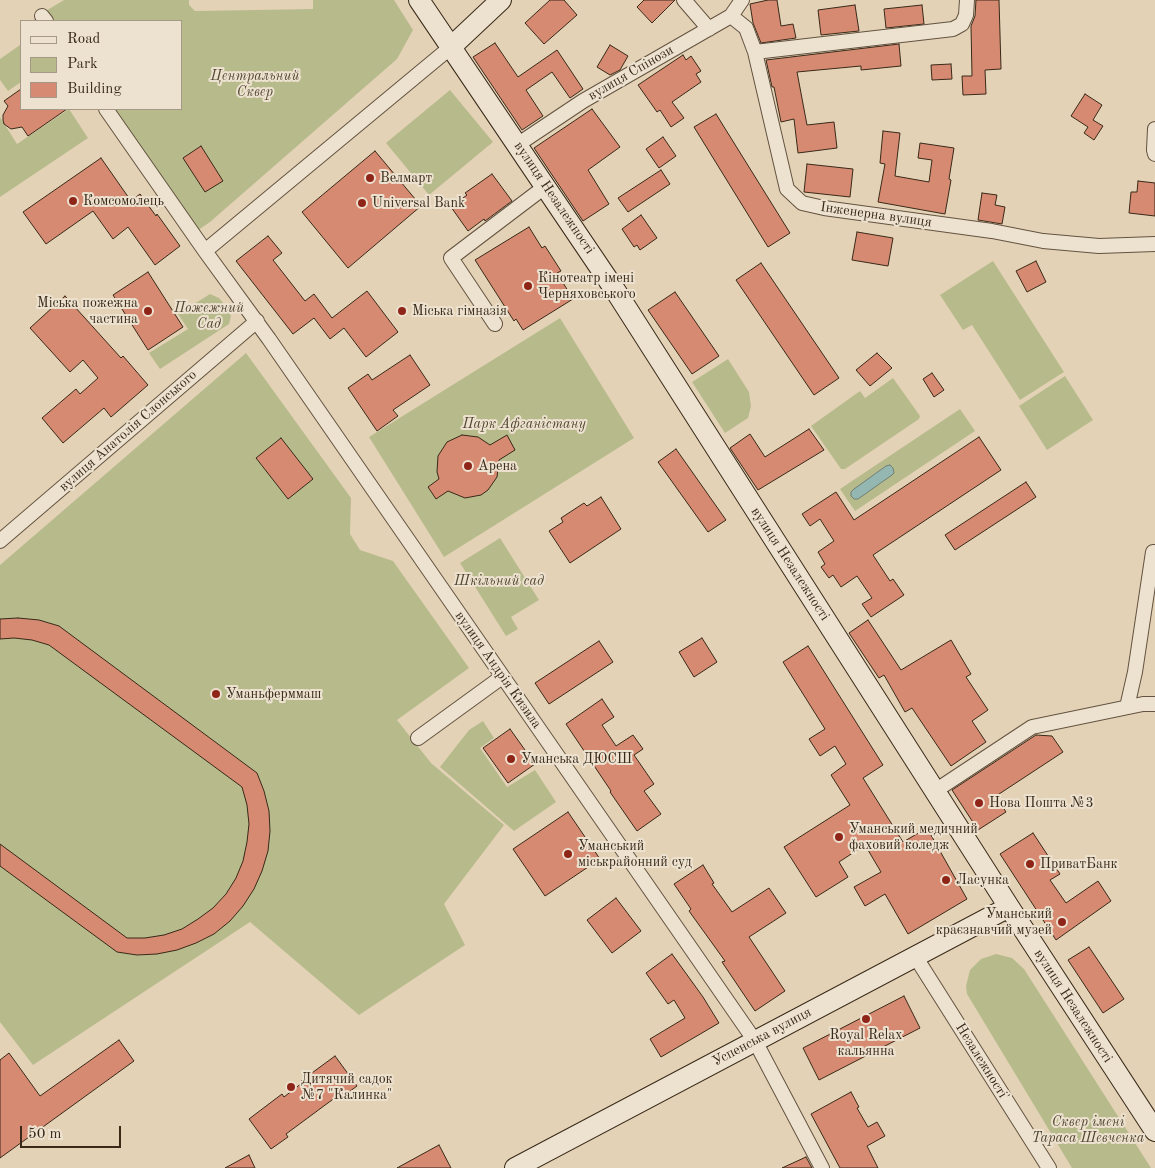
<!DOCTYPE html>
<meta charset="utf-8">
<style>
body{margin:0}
#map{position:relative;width:1155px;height:1168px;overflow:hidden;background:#e4d2b6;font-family:"Old Standard TT",serif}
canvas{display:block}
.legend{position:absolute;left:20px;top:20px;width:162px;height:90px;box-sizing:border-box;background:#ede2d0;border:1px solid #a59886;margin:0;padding:6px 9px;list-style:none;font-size:15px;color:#382918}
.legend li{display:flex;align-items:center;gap:10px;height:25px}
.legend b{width:25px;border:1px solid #a59886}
.scale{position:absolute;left:20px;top:1126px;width:101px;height:22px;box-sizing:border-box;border:2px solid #382918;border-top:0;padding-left:6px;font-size:15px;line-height:18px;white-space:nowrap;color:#382918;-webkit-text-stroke:4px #ede2d0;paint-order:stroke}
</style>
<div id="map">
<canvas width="1155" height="1168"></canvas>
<ul class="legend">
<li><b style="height:6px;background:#ede2d0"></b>Road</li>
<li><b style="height:14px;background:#b7bb8c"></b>Park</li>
<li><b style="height:14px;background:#d68a71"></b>Building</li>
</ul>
<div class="scale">50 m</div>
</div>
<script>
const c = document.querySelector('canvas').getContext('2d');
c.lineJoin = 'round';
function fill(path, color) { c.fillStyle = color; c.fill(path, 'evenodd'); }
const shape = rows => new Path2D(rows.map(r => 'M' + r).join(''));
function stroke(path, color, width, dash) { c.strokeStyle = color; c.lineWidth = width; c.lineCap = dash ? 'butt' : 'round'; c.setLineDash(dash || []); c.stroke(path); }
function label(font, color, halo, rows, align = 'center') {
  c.font = font + ' "Old Standard TT",serif'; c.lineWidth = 4; c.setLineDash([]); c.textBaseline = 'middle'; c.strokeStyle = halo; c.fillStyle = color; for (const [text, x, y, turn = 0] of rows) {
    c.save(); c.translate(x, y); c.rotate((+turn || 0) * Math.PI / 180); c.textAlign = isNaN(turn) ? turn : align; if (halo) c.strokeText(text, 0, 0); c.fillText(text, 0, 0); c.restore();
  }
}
const green = shape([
 [64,0,189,0,189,5,195,11,313,9,313,0,394,0,413,30,397,59,210,222,197,231,112,109,181,109,181,21,50,21,44,12],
 [20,45,21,45,21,82,8,91,0,80,0,59],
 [450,90,493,142,429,195,386,143],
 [69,109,88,138,0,197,0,117,17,144],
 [993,261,1064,372,1020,400,972,325,963,330,940,295],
 [210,294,219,298,224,304,231,316,229,324,160,369,149,353,188,329,178,314],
 [560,318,634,438,444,557,369,437],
 [246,353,351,498,350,534,360,550,393,561,469,668,397,720,431,763,504,825,444,904,465,945,359,1015,250,922,33,1065,0,1022,0,565],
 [728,359,749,392,751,406,748,418,725,433,692,382],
 [1065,376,1093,420,1047,450,1019,406],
 [893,378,920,416,919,419,845,469,841,469,811,426,860,391,865,398],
 [960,409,975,431,855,511,840,489],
 [500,538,539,600,511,617,518,629,506,636,460,563],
 [483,721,494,738,480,748,507,787,535,770,556,802,514,831,440,767,469,730],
 [996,954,1012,958,1024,969,1151,1168,1072,1168,967,994,966,986,970,970,981,959]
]);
const water = shape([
 [890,465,893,468,894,473,892,475,858,499,854,499,851,496,851,492,854,489,886,466,890,465]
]);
const building = shape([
 [550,0,564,0,577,15,544,44,525,23,550,0],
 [644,0,675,0,652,23,637,7,644,0],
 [768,0,777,0,781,26,793,24,796,38,761,43,753,23,750,4,768,0],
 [976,0,999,0,1001,69,985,70,986,94,963,95,962,76,972,76,971,26,975,16,976,0],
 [855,5,859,31,821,35,818,10,855,5],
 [922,5,924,24,886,28,884,9,922,5],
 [495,43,518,77,557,50,583,89,570,98,552,72,526,90,543,116,522,130,473,57,495,43],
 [899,44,901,66,861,70,861,66,797,72,807,125,834,122,837,148,798,153,794,119,781,122,774,87,772,87,766,60,899,44],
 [610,45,628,56,620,70,610,75,597,67,610,45],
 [683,55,686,60,691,56,701,71,696,74,701,82,672,102,684,118,671,127,660,110,657,112,638,85,683,55],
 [951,64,952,79,932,80,931,65,951,64],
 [21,89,21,109,67,109,28,136,22,127,11,129,4,124,3,120,3,115,8,106,4,101,21,89],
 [1085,94,1102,105,1093,120,1103,126,1094,140,1084,133,1088,127,1071,116,1085,94],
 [592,109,620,147,588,170,609,204,583,221,534,148,592,109],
 [716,114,790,233,768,247,694,127,716,114],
 [883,131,900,133,895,176,929,182,932,160,918,158,920,143,954,148,949,179,951,180,945,214,878,202,885,164,880,163,883,131],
 [663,137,676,156,659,168,646,149,663,137],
 [201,146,223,181,205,192,183,158,201,146],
 [375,151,421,206,348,268,302,212,375,151],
 [101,158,131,201,140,194,156,216,157,214,180,246,155,265,128,227,113,239,93,211,46,244,23,212,101,158],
 [807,164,853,169,850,197,804,192,807,164],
 [661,170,670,184,628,212,618,198,661,170],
 [492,174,512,201,485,221,484,219,468,231,451,207,467,195,465,193,492,174],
 [1138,181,1155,183,1155,216,1129,213,1131,192,1137,192,1138,181],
 [982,193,997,195,995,205,1005,207,1002,224,978,220,982,193],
 [641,215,657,238,640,250,637,245,634,247,622,229,641,215],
 [529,227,542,248,545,246,561,271,557,273,573,299,523,330,516,319,514,321,475,260,529,227],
 [857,232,893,238,888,266,852,260,857,232],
 [268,236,282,253,273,260,305,301,314,294,332,318,367,291,398,332,366,357,344,328,330,339,314,318,293,334,236,261,268,236],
 [1036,261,1046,282,1027,292,1016,271,1036,261],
 [761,263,839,378,814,395,736,280,761,263],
 [148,272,183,327,148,350,113,295,148,272],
 [675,292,719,356,692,374,648,310,675,292],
 [65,296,121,358,123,356,148,385,111,417,104,408,63,443,42,418,76,389,80,394,98,378,83,360,70,372,30,328,65,296],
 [877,353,892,368,870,386,856,370,877,353],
 [410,355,430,385,393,410,398,416,377,431,348,388,368,374,372,380,410,355],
 [932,373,944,390,934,397,923,379,932,373],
 [809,429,824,450,758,490,730,448,750,434,765,457,809,429],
 [462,435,478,437,490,445,507,435,515,450,499,460,497,477,488,490,481,495,465,498,448,491,436,499,428,487,439,479,437,472,438,456,447,442,462,435],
 [979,437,1001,470,873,555,890,581,893,579,904,595,871,617,862,604,872,598,857,576,841,587,833,575,829,578,821,567,825,564,818,552,834,541,820,519,810,526,802,514,836,492,854,520,979,437],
 [281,438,313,479,288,499,256,458,281,438],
 [676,449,726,520,708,532,658,462,676,449],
 [1026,482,1036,497,955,550,945,535,1026,482],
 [601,497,621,529,570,563,549,531,563,522,561,518,584,503,587,506,601,497],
 [18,618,39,620,59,626,257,773,264,791,269,811,270,831,268,851,262,871,254,889,243,906,230,921,214,934,196,943,177,950,157,954,137,955,117,952,0,866,0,844,127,938,145,938,164,935,182,929,198,919,213,908,226,894,236,878,243,861,247,842,249,824,247,805,242,787,49,645,32,640,14,638,0,639,0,619,18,618],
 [868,620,901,670,951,640,971,674,966,677,988,710,972,721,986,742,951,766,912,708,905,712,884,675,879,678,849,633,868,620],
 [702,638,717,662,694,677,679,652,702,638],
 [599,641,613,662,549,704,535,683,599,641],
 [808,646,883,765,863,778,903,842,927,828,967,899,908,934,885,894,865,906,854,887,881,872,865,845,839,862,848,877,816,897,784,847,850,805,831,775,846,764,835,746,820,756,809,739,825,729,783,662,808,646],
 [602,699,614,717,602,725,616,746,633,735,643,749,634,755,654,784,644,791,661,814,637,831,610,792,611,791,566,724,602,699],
 [510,729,535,764,508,783,483,748,510,729],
 [1036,735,1052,736,1063,752,996,796,1006,812,978,830,952,790,1036,735],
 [568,812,600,859,545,896,513,849,568,812],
 [1033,833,1060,874,1050,880,1066,903,1098,881,1111,901,1056,940,1000,854,1033,833],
 [703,865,714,883,712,884,732,912,769,888,786,913,749,937,785,991,755,1011,722,962,725,961,689,911,691,909,674,884,703,865],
 [616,898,641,931,612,953,587,920,616,898],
 [1089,947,1124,999,1103,1013,1068,960,1089,947],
 [672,954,703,997,719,1023,661,1057,650,1039,685,1018,674,1000,668,1004,646,973,672,954],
 [904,996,920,1028,819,1080,803,1048,904,996],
 [119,1040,134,1061,0,1158,0,1060,9,1053,40,1096,119,1040],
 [335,1056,357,1086,338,1100,336,1097,286,1134,288,1137,271,1149,249,1119,282,1094,284,1097,302,1083,301,1081,335,1056],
 [851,1092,859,1107,857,1108,868,1127,877,1122,885,1136,867,1146,878,1168,840,1168,811,1114,851,1092],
 [439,1145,451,1168,397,1168,439,1145],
 [249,1155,255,1168,225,1168,249,1155],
 [806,1157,812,1168,782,1168,806,1157]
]);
const street = shape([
 [684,0,709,29],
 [42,16,46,21],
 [731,16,746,28,755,52,787,189,802,203,824,208,992,231,1043,241,1099,246,1155,244],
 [755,52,953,29,962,24,966,15,967,0],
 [106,109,205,251,269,339,755,1041,822,1168],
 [1155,129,1154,150,1155,154],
 [517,145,583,101,731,16,742,0],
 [205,251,451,47],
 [495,324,451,258,546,186],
 [0,541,257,321],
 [1127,707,1135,672,1153,552,1155,552],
 [418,738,502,677],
 [935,791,1032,727,1143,704,1155,704],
 [915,956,1049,1168]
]);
const secondary = shape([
 [419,0,615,290,1009,907,1155,1131],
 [451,47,501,0],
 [515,1168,1009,907]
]);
const markers = [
 [370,178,5,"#8f2418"],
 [73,201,5,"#8f2418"],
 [362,203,5,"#8f2418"],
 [528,286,5,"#8f2418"],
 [148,311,5,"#8f2418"],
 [402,311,5,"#8f2418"],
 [468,466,5,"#8f2418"],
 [216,694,5,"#8f2418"],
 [511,759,5,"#8f2418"],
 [979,803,5,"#8f2418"],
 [839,837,5,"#8f2418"],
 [568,854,5,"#8f2418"],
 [1030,864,5,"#8f2418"],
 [946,880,5,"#8f2418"],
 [1062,922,5,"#8f2418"],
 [866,1019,5,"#8f2418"],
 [291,1087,5,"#8f2418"]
];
const streetNames = [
 ["вулиця Спінози",631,73,-30],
 ["вулиця Незалежності",554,198,56],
 ["Інженерна вулиця",876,215,8],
 ["вулиця Анатолія Слонського",128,431,-41],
 ["вулиця Незалежності",790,564,57],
 ["вулиця Андрія Кизила",498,670,55],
 ["вулиця Незалежності",1073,1006,57],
 ["Успенська вулиця",762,1037,-28],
 ["Незалежності'",982,1062,58]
];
const parkNames = [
 ["Центральний",255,76],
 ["Сквер",255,92],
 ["Пожежний",209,308],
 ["Сад",209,324],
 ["Парк Афганістану",524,424],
 ["Шкільний сад",499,581],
 ["Сквер імені",1088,1122],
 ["Тараса Шевченка",1088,1138]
];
const poiNames = [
 ["Велмарт",380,178],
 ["Комсомолець",83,201],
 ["Universal Bank",372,203],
 ["Кінотеатр імені",538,278],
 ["Черняховського",538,294],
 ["Міська пожежна",138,303,"right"],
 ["частина",138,319,"right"],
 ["Міська гімназія",412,311],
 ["Арена",478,466],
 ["Уманьферммаш",226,694],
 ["Уманська ДЮСШ",521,759],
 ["Нова Пошта №3",989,803],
 ["Уманський медичний",849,829],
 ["фаховий коледж",849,845],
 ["Уманський",578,846],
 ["міськрайонний суд",578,862],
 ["ПриватБанк",1040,864],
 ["Ласунка",956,880],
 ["Уманський",1052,914,"right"],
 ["краєзнавчий музей",1052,930,"right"],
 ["Royal Relax",866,1035,"center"],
 ["кальянна",866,1051,"center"],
 ["Дитячий садок",301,1079],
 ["№7 \"Калинка\"",301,1095]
];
fill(green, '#b7bb8c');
fill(water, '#95b7b2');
stroke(water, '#707e74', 1);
fill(building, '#d68a71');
stroke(building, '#382918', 1);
stroke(street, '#635340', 16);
stroke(secondary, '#382918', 22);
stroke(street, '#ede2d0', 14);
stroke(secondary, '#ede2d0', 20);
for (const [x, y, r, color] of markers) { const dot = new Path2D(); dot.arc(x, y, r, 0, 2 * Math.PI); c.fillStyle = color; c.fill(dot); stroke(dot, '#ede2d0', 2); }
label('14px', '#382918', '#ede2d0', streetNames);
label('italic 14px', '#51462f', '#ede2d0', parkNames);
label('14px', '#382918', '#ede2d0', poiNames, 'left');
</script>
